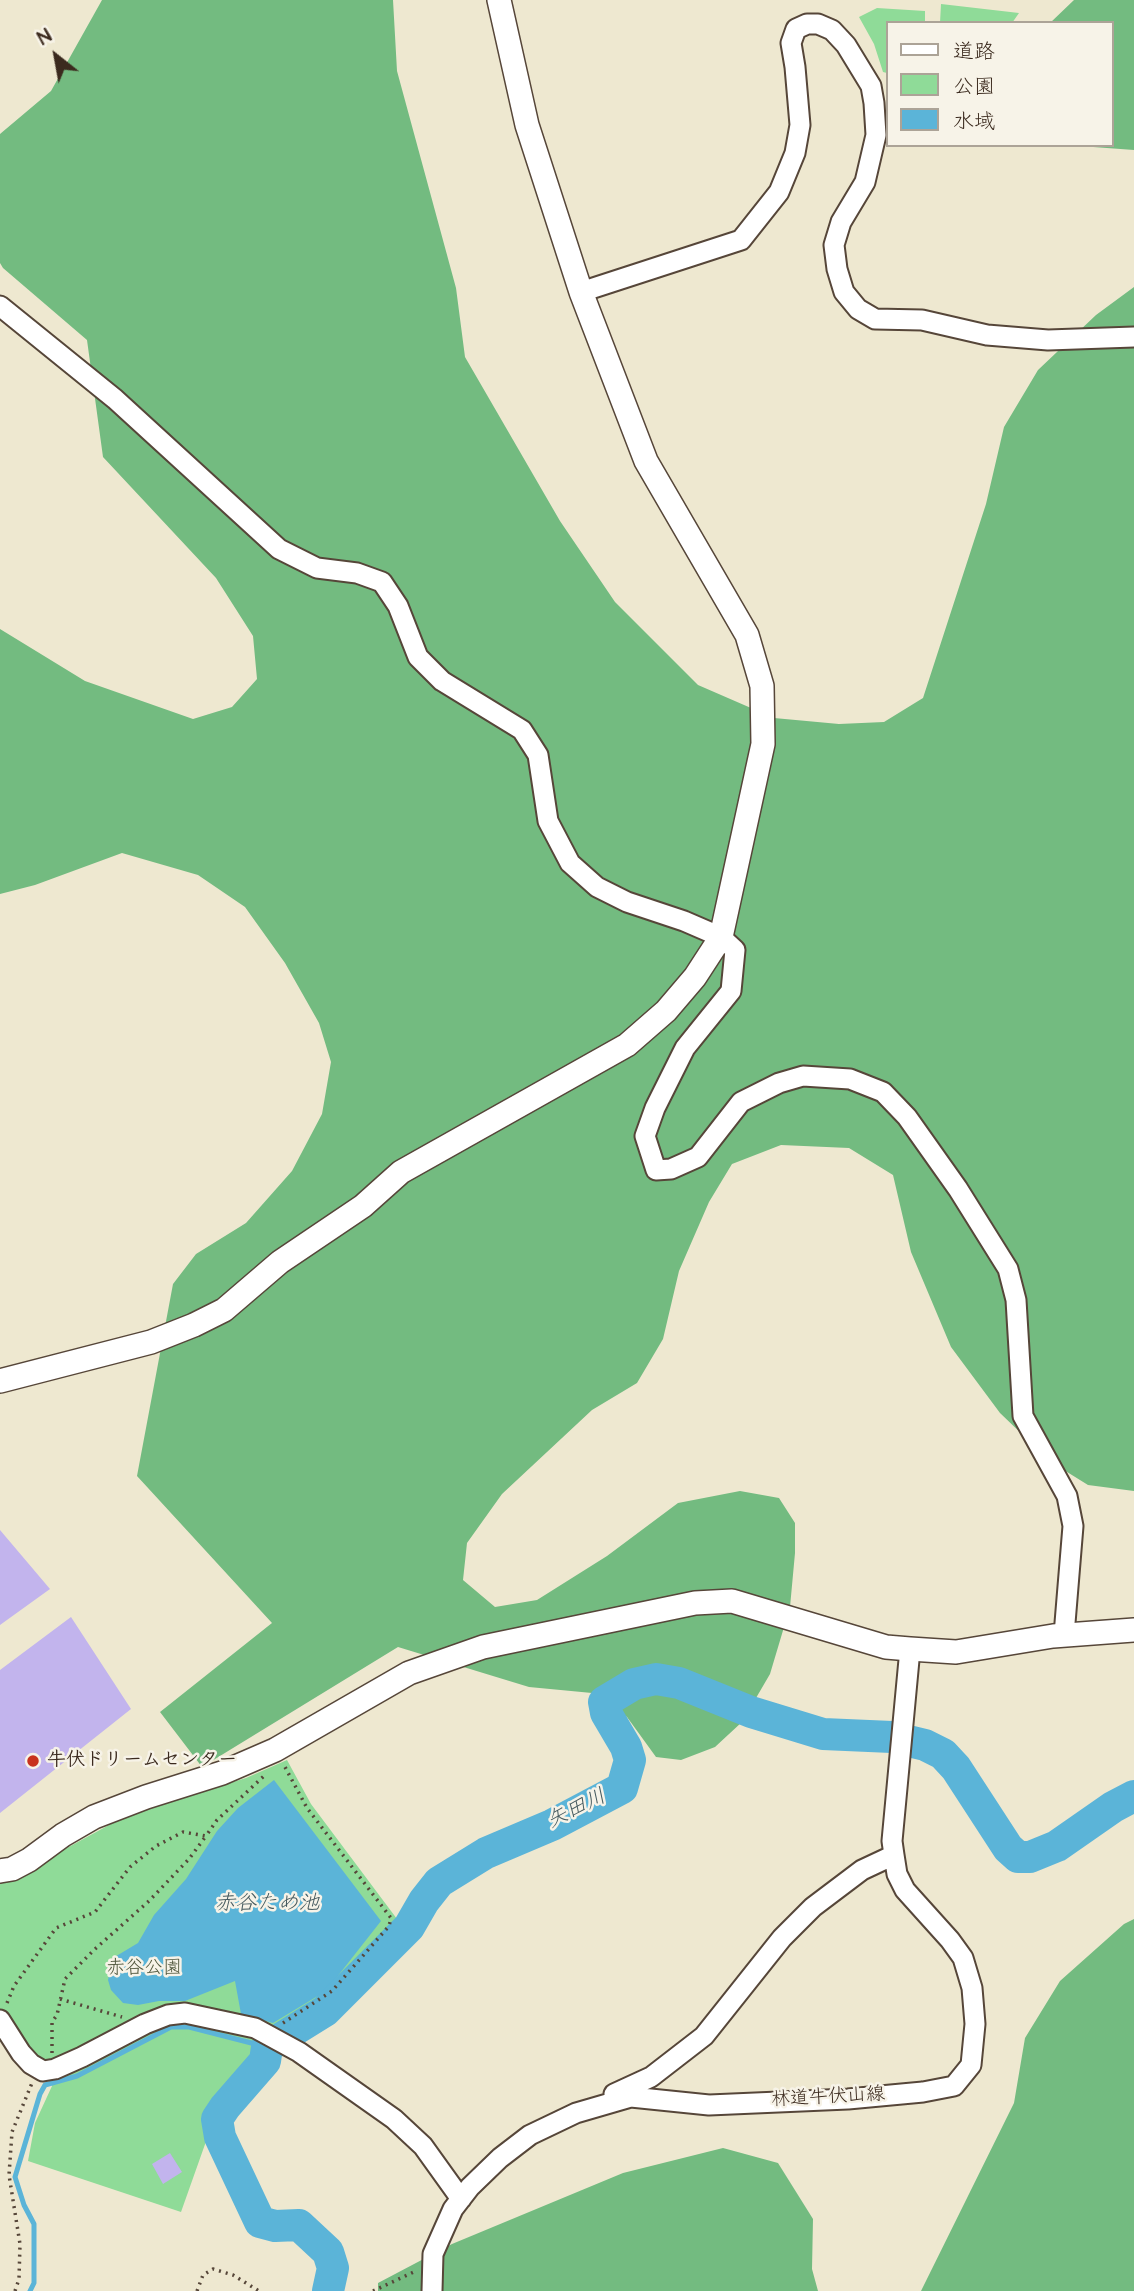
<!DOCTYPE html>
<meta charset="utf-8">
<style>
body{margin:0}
#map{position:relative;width:1134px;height:2291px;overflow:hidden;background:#eee8d0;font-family:"Architects Daughter","Klee One",sans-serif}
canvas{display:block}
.legend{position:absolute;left:886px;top:21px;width:228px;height:126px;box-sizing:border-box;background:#f7f3e8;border:2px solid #aca397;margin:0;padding:9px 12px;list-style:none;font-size:21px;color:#3b2a1e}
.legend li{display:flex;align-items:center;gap:14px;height:35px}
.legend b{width:35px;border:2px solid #aca397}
.north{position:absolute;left:21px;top:21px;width:70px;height:70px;-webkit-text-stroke:5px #f7f3e8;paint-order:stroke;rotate:329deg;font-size:19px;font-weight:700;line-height:28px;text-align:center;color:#3b2a1e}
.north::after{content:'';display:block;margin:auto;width:24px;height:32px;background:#3b2a1e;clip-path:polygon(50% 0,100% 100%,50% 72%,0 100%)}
</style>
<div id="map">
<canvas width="1134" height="2291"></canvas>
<ul class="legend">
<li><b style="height:9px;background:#fff"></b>道路</li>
<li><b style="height:19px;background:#8fdb98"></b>公園</li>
<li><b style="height:19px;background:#5bb4d8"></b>水域</li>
</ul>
<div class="north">N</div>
</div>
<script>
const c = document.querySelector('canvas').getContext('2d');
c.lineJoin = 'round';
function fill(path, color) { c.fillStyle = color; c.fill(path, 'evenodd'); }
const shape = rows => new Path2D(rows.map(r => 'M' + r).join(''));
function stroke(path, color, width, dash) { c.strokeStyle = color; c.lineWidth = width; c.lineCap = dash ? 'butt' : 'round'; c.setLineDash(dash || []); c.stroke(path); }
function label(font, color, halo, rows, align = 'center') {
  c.font = font + ' "Architects Daughter","Klee One",sans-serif'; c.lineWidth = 5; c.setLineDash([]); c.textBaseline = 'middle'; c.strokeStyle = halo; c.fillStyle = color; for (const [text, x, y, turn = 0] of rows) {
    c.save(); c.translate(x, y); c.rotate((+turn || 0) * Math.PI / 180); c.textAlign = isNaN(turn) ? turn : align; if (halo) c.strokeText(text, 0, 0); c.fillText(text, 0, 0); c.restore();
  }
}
const green = shape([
 [941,4,1019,13,1012,23,940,23],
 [877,8,925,11,925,23,887,23,887,73,883,72,874,44,859,17],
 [287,1760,311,1804,400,1923,341,1990,279,2030,238,2084,220,2102,181,2212,28,2161,35,2123,52,2086,50,2076,0,2018,0,1883,11,1881,54,1855,131,1813,246,1778]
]);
const forest = shape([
 [102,0,393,0,397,71,456,288,465,357,560,521,615,602,698,685,774,718,839,724,884,722,923,698,986,504,1004,427,1038,370,1096,315,1134,287,1134,1491,1088,1485,1051,1462,1000,1413,951,1347,911,1252,893,1175,849,1148,781,1145,732,1164,709,1202,679,1271,663,1339,637,1383,592,1410,502,1494,467,1543,463,1580,495,1607,537,1600,607,1556,678,1503,740,1491,779,1498,795,1523,795,1553,790,1607,770,1674,742,1722,715,1747,681,1760,656,1757,627,1717,592,1693,529,1687,398,1647,202,1767,160,1712,272,1623,137,1476,173,1284,196,1254,246,1223,292,1171,322,1114,331,1062,319,1023,285,963,245,907,198,875,122,853,35,885,0,894,0,629,85,681,193,719,232,707,257,679,253,636,216,578,103,457,87,340,3,268,0,263,0,134,51,91],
 [1074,0,1134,0,1134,150,1066,145,1111,145,1111,23,1050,23],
 [1134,1919,1134,2291,921,2291,1014,2103,1025,2038,1060,1981,1124,1924],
 [723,2148,778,2163,813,2219,812,2269,818,2291,378,2291,378,2283,452,2244,623,2173]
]);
const water = shape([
 [274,1780,381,1921,326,1991,273,2023,241,2014,235,1981,185,2001,159,2001,138,2005,123,2003,111,1990,108,1980,113,1958,138,1943,154,1915,186,1879,217,1831,238,1808]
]);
const stream = shape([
 [30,2291,34,2283,34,2224,24,2205,15,2177,40,2094,45,2085,77,2076,171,2027,189,2027,267,2047]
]);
const river = shape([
 [328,2291,333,2268,328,2252,299,2225,275,2226,260,2222,220,2137,217,2119,225,2107,265,2061,267,2047,325,2011,409,1927,424,1901,439,1882,486,1853,552,1825,622,1788,630,1760,626,1747,606,1713,604,1702,634,1684,656,1679,679,1683,751,1712,823,1734,892,1737,925,1745,943,1754,956,1768,1008,1848,1018,1857,1030,1857,1057,1846,1113,1807,1134,1796]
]);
const building = shape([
 [0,1530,50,1589,0,1625],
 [71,1617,131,1709,0,1813,0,1670],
 [170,2153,182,2172,163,2184,152,2164]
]);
const path = shape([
 [60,1999,122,2017],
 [7,2003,14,1986,56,1928,95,1912,130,1867,156,1846,183,1832,206,1836,217,1820,265,1775],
 [283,2023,332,1991,389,1926,391,1918,307,1808,285,1767],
 [52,2053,52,2022,57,2015,65,1979,95,1949,149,1901,189,1859,206,1836],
 [15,2291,19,2279,20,2244,9,2175,12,2132,32,2083],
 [197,2291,203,2275,213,2269,233,2275,259,2291],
 [373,2291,416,2271]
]);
const minor = shape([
 [581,292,741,240,779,192,795,153,800,125,795,67,791,43,796,29,807,24,818,24,832,30,846,45,871,86,874,103,876,135,865,182,841,222,834,245,837,269,844,292,858,309,875,319,922,320,987,335,1048,340,1134,337],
 [0,306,115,399,279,549,317,568,357,573,382,582,398,606,418,657,442,681,522,730,538,755,548,821,570,863,597,887,627,902,684,921,721,937,735,950,731,991,685,1048,655,1108,645,1136,656,1170,671,1169,698,1157,741,1102,779,1083,803,1076,850,1079,883,1092,907,1117,958,1189,1008,1269,1016,1300,1023,1416,1067,1496,1073,1526,1064,1635],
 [0,2020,21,2053,31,2064,43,2071,55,2069,82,2057,145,2024,168,2015,185,2013,255,2028,299,2052,394,2119,423,2146,461,2199],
 [614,2094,651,2077,704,2036,782,1938,813,1907,862,1870,894,1855],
 [432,2291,433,2254,453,2209,470,2187,500,2158,530,2135,576,2113,631,2097,709,2105,848,2099,923,2092,954,2086,971,2065,975,2024,972,1988,963,1958,950,1940,905,1890,897,1874,894,1855,892,1841,910,1649]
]);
const tertiary = shape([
 [0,1381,151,1342,194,1325,224,1310,280,1262,363,1206,401,1172,627,1045,666,1011,695,977,721,937,763,744,762,686,747,635,646,461,581,292,527,125,499,0],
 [0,1871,12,1869,29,1860,63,1835,94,1817,146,1797,222,1773,275,1750,409,1673,483,1647,695,1603,732,1601,886,1647,910,1649,956,1652,1053,1636,1134,1630]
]);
const markers = [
 [33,1761,7,"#c8321e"]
];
const poiNames = [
 ["牛伏ドリームセンター",47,1761]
];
const parkNames = [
 ["赤谷公園",144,1969]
];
const streetNames = [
 ["林道牛伏山線",828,2098,-3]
];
const waterNames = [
 ["矢田川",577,1810,-26],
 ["赤谷ため池",267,1905]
];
fill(green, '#8fdb98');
fill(forest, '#73bb80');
fill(water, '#5bb4d8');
stroke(stream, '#5bb4d8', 5);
stroke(river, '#5bb4d8', 32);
fill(building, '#c2b4ed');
stroke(minor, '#564639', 23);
stroke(tertiary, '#564639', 26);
stroke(path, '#564639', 3.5, [2, 5]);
stroke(minor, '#fff', 19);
stroke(tertiary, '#fff', 23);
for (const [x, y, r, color] of markers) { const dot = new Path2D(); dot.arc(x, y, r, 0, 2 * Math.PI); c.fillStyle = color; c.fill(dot); stroke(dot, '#f7f3e8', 2.5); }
label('bold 19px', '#3b2a1e', '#f7f3e8', poiNames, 'left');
label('19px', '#50563c', '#f7f3e8', parkNames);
label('19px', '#3b2a1e', '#f7f3e8', streetNames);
label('italic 21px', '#465a5f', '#f7f3e8', waterNames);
</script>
